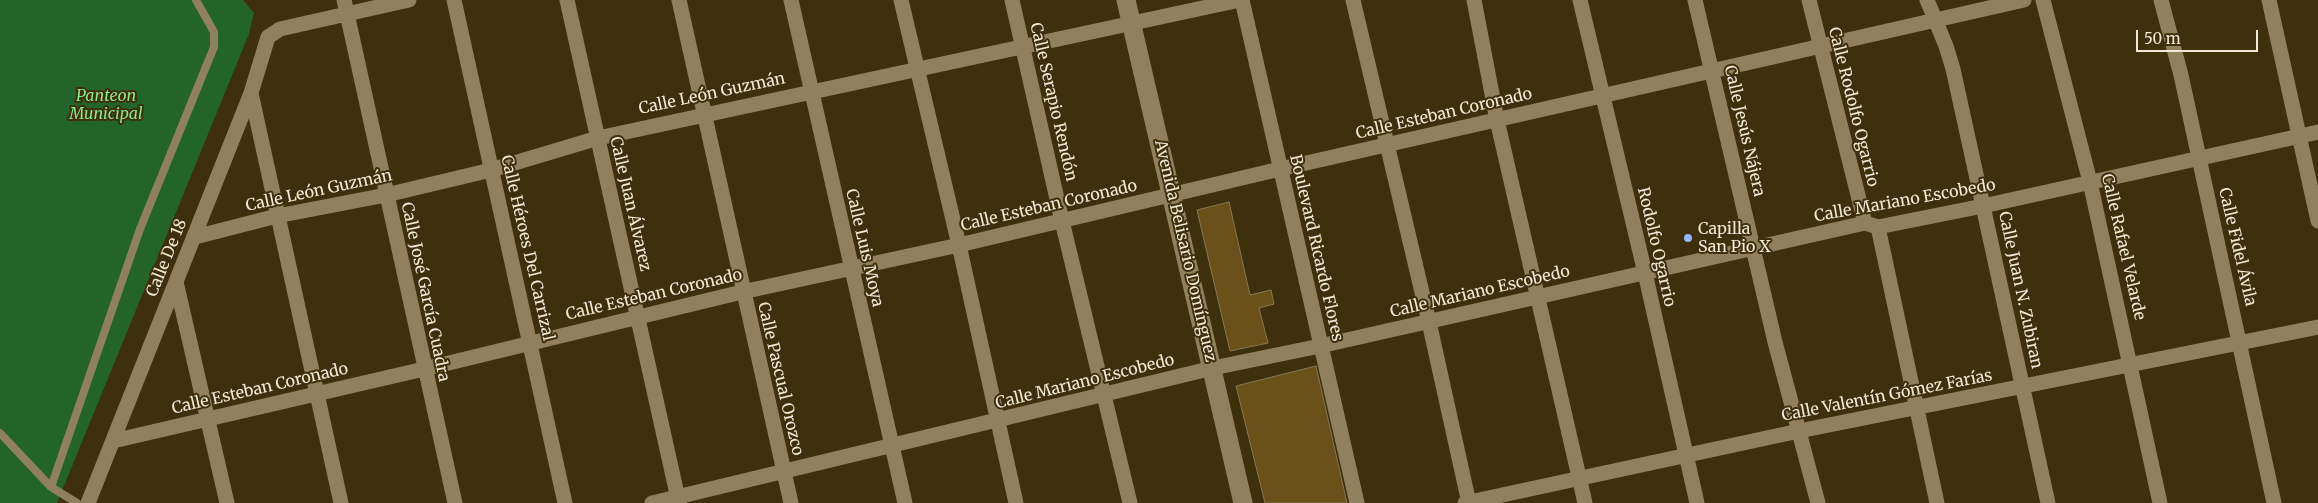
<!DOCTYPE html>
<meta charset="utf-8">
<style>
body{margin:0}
#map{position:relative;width:2318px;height:503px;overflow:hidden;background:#3e2f0d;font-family:Merriweather,serif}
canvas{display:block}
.scale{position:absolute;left:2136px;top:30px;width:122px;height:22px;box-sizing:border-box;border:2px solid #f1e8d5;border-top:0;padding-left:6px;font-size:15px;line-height:18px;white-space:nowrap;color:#f1e8d5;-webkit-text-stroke:4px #3e2f0d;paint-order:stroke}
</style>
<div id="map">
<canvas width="2318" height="503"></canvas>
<div class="scale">50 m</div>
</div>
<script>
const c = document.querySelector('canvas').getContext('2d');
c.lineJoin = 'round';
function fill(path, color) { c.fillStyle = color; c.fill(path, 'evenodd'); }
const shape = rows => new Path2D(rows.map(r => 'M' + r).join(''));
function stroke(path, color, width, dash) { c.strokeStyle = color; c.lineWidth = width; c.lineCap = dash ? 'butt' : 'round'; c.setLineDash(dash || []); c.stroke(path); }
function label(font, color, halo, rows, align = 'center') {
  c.font = font + ' Merriweather,serif'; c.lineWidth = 4; c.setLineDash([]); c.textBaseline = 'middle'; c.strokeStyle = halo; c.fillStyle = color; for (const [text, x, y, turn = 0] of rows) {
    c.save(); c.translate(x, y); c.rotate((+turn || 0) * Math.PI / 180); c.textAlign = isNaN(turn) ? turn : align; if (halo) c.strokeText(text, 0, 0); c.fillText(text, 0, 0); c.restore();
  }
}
const green = shape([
 [0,0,243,0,254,13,249,34,57,503,0,503]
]);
const building = shape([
 [1229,202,1250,295,1271,290,1274,304,1259,308,1268,343,1230,351,1197,210,1229,202],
 [1316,366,1347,503,1265,503,1236,386,1316,366]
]);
const service = shape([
 [0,433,51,487,77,503],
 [51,487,140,229,214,47,214,32,196,0]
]);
const minor = shape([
 [344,0,455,503],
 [454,0,565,503],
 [567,0,679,503],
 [679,0,791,503],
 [791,0,905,503],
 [901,0,959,245,1016,503],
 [1012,0,1062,221,1130,503],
 [1242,0,1357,503],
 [1353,0,1429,322,1469,503],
 [1474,0,1497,120,1585,503],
 [1580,0,1645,273,1697,503],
 [1695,0,1775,342,1818,503],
 [1809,0,1865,223],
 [1927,0,1946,46,1953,69,2048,503],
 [2043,0,2090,182,2160,503],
 [2161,0,2181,75,2274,503],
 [2269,0,2318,221],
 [251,93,341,503],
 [1878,227,1937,503],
 [195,237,277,216,386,195,491,170,598,138,1240,0],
 [176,282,227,503],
 [113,441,424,369,742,292,959,245,1280,169,2024,0],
 [88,503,251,93,268,37,280,29,409,0],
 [652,503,1213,368,1320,346,1865,223,1878,227,1983,206,2318,132],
 [1465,503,1799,431,2318,327]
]);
const tertiary = shape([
 [1126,0,1243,503]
]);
const markers = [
 [1688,238,5,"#95b6fd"]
];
const streetNames = [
 ["Calle León Guzmán",712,94,-12],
 ["Calle Serapio Rendón",1053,102,77],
 ["Calle Rodolfo Ogarrio",1853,107,76],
 ["Calle Esteban Coronado",1444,114,-13],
 ["Calle Jesús Nájera",1744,131,77],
 ["Calle León Guzmán",319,191,-12],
 ["Calle Mariano Escobedo",1905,201,-10],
 ["Calle Juan Álvarez",630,204,77],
 ["Calle Esteban Coronado",1049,206,-13],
 ["Rodolfo Ogarrio",1656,247,77],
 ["Calle Rafael Velarde",2123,247,77],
 ["Calle Fidel Ávila",2237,247,77],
 ["Calle Héroes Del Carrizal",527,248,77],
 ["Calle Luis Moya",864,248,77],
 ["Boulevard Ricardo Flores",1316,248,77],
 ["Avenida Belisario Domínguez",1185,251,77],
 ["Calle De 18",167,258,-68],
 ["Calle Juan N. Zubiran",2020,290,78],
 ["Calle José García Cuadra",425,292,78],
 ["Calle Mariano Escobedo",1480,292,-13],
 ["Calle Esteban Coronado",654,295,-13],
 ["Calle Pascual Orozco",780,379,77],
 ["Calle Mariano Escobedo",1085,382,-14],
 ["Calle Esteban Coronado",260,389,-13],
 ["Calle Valentín Gómez Farías",1887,396,-11]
];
const parkNames = [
 ["Panteon",106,96],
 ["Municipal",106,114]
];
const poiNames = [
 ["Capilla",1698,229],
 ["San Pio X",1698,247]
];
fill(green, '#236428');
fill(building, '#695119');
stroke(building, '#875', 1);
stroke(service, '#91805e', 8);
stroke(minor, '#91805e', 15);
stroke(tertiary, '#91805e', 19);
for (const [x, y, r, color] of markers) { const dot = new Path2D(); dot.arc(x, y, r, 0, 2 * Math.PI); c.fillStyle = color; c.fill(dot); stroke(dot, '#3e2f0d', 2); }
label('16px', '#f1e8d5', '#3e2f0d', streetNames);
label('italic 16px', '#86e98a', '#3e2f0d', parkNames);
label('16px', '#f1e8d5', '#3e2f0d', poiNames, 'left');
</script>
